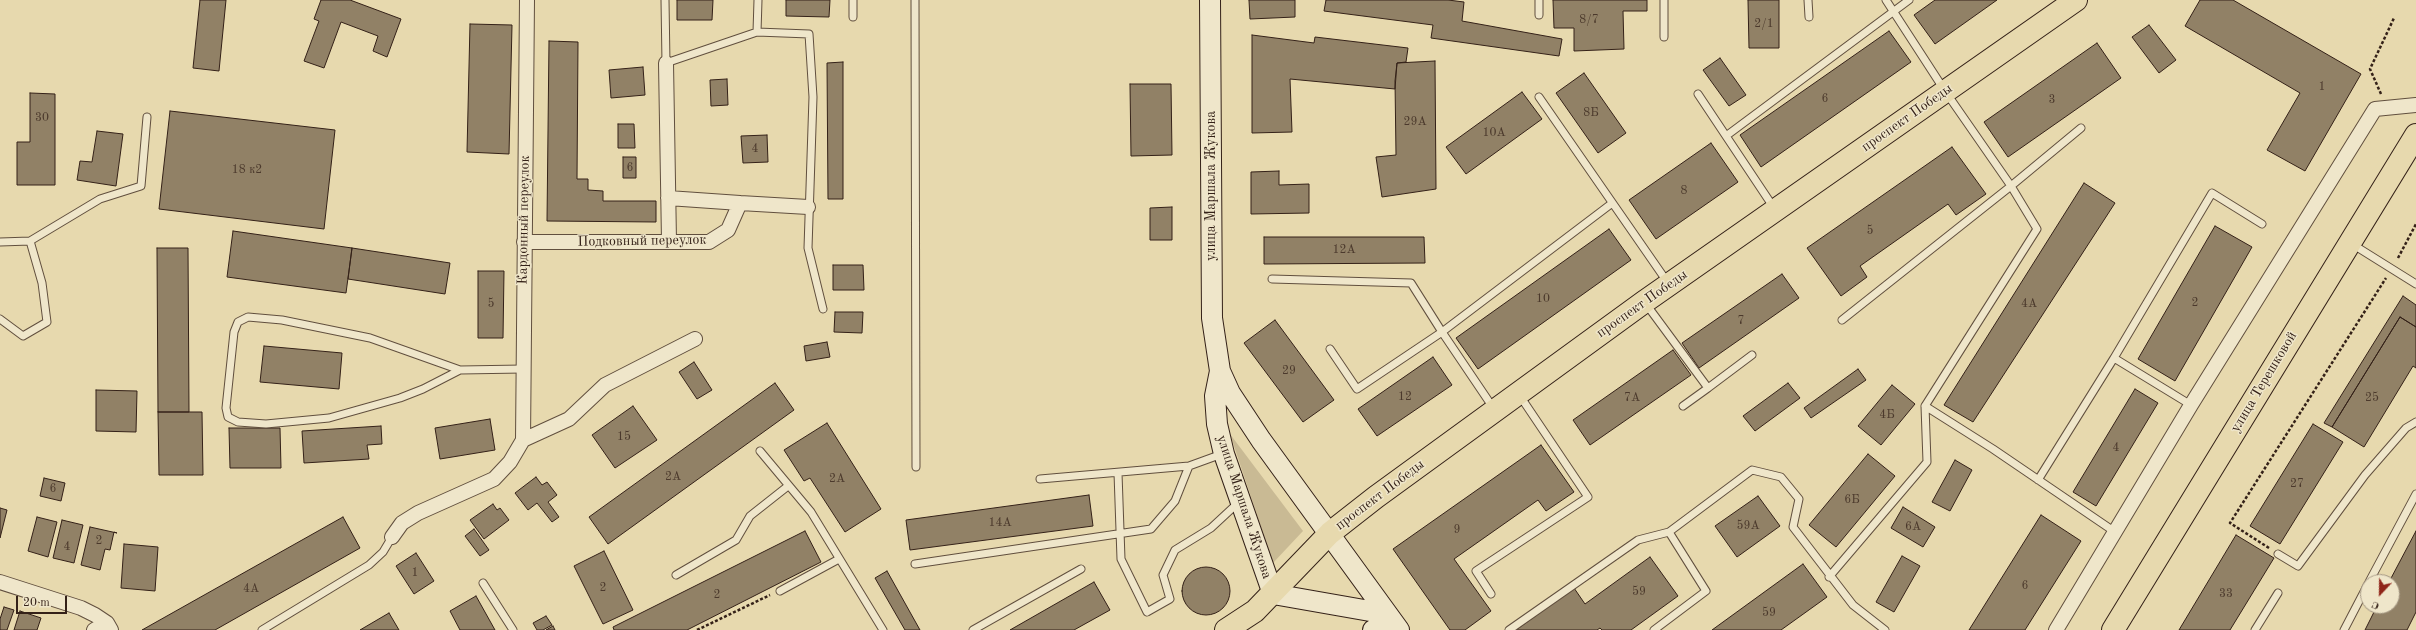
<!DOCTYPE html>
<meta charset="utf-8">
<style>
body{margin:0}
#map{position:relative;width:2416px;height:630px;overflow:hidden;background:#e7d9ae;font-family:"Old Standard TT",serif}
canvas{display:block}
.north{position:absolute;left:2360px;top:574px;width:40px;height:40px;box-sizing:border-box;background:#efe6ca;border:1px solid #a49783;border-radius:50%;rotate:202deg;font-size:11px;font-weight:700;line-height:16px;text-align:center;color:#342118}
.north::after{content:'';display:block;margin:auto;width:14px;height:18px;background:#8f2418;clip-path:polygon(50% 0,100% 100%,50% 72%,0 100%)}
.scale{position:absolute;left:16px;top:596px;width:51px;height:18px;box-sizing:border-box;border:2px solid #342118;border-top:0;padding-left:5px;font-size:12px;line-height:14px;white-space:nowrap;color:#342118;-webkit-text-stroke:3px #efe6ca;paint-order:stroke}
</style>
<div id="map">
<canvas width="2416" height="630"></canvas>
<div class="north">С</div>
<div class="scale">20 m</div>
</div>
<script>
const c = document.querySelector('canvas').getContext('2d');
c.lineJoin = 'round';
function fill(path, color) { c.fillStyle = color; c.fill(path, 'evenodd'); }
const shape = rows => new Path2D(rows.map(r => 'M' + r).join(''));
function stroke(path, color, width, dash) { c.strokeStyle = color; c.lineWidth = width; c.lineCap = dash ? 'butt' : 'round'; c.setLineDash(dash || []); c.stroke(path); }
function label(font, color, halo, rows, align = 'center') {
  c.font = font + ' "Old Standard TT",serif'; c.lineWidth = 3; c.setLineDash([]); c.textBaseline = 'middle'; c.strokeStyle = halo; c.fillStyle = color; for (const [text, x, y, turn = 0] of rows) {
    c.save(); c.translate(x, y); c.rotate((+turn || 0) * Math.PI / 180); c.textAlign = isNaN(turn) ? turn : align; if (halo) c.strokeText(text, 0, 0); c.fillText(text, 0, 0); c.restore();
  }
}
const green = shape([
 [1230,434,1303,531,1273,563]
]);
const building = shape([
 [200,0,226,0,219,71,193,68,200,0],
 [321,0,350,0,401,19,387,57,373,51,378,36,341,22,324,68,304,61,319,21,314,19,321,0],
 [677,0,713,0,712,20,677,20,677,0],
 [786,0,830,0,829,17,786,16,786,0],
 [1249,0,1295,0,1295,17,1250,19,1249,0],
 [1326,0,1448,0,1464,2,1462,21,1562,39,1559,56,1431,38,1433,25,1324,11,1326,0],
 [1553,0,1647,0,1647,11,1623,11,1624,49,1574,51,1574,28,1554,28,1553,0],
 [1748,0,1779,0,1779,48,1749,48,1748,0],
 [1935,0,1997,0,1935,44,1914,15,1935,0],
 [2200,0,2233,0,2361,74,2305,171,2267,150,2300,93,2185,26,2200,0],
 [470,24,512,25,509,154,467,152,470,24],
 [2149,25,2176,60,2159,73,2132,37,2149,25],
 [1889,31,1911,62,1761,167,1740,135,1889,31],
 [1252,35,1314,43,1315,37,1408,48,1406,62,1397,63,1395,89,1290,79,1292,132,1252,133,1252,35],
 [549,41,578,42,577,179,588,179,588,190,603,191,603,201,656,201,656,222,547,221,549,41],
 [2097,43,2121,78,2008,157,1984,122,2097,43],
 [1720,58,1746,95,1729,106,1703,70,1720,58],
 [1435,61,1436,189,1382,197,1376,157,1396,155,1395,81,1397,63,1435,61],
 [843,62,843,199,828,199,827,63,843,62],
 [643,67,645,95,611,98,609,70,643,67],
 [1584,73,1626,133,1598,153,1556,93,1584,73],
 [727,79,728,105,711,106,710,80,727,79],
 [1130,84,1171,84,1172,155,1131,156,1130,84],
 [1522,92,1542,119,1466,174,1446,147,1522,92],
 [30,93,55,94,55,185,17,185,17,142,30,142,30,93],
 [170,111,335,130,324,229,159,209,170,111],
 [618,124,634,124,635,148,618,148,618,124],
 [97,131,123,134,116,186,77,180,80,161,92,162,97,131],
 [767,135,768,162,743,163,741,136,767,135],
 [1711,143,1738,182,1656,239,1629,200,1711,143],
 [1952,147,1986,194,1956,215,1948,204,1860,266,1867,277,1841,296,1807,248,1952,147],
 [623,157,636,157,636,178,623,178,623,157],
 [1279,171,1279,185,1309,184,1309,213,1251,214,1251,172,1279,171],
 [2084,183,2115,203,1973,422,1944,405,2084,183],
 [1172,207,1172,240,1150,240,1150,208,1172,207],
 [2215,226,2252,247,2175,381,2138,359,2215,226],
 [1609,229,1631,260,1478,369,1456,338,1609,229],
 [233,231,352,248,346,293,227,277,233,231],
 [1264,237,1424,237,1425,263,1264,264,1264,237],
 [157,248,188,248,189,412,158,412,157,248],
 [352,248,450,263,445,294,348,279,352,248],
 [833,265,863,265,864,290,833,290,833,265],
 [478,271,504,271,503,338,478,338,478,271],
 [1782,274,1799,298,1699,368,1682,343,1782,274],
 [2403,296,2416,305,2416,327,2400,317,2332,427,2324,423,2403,296],
 [835,312,863,312,862,333,834,332,835,312],
 [2400,317,2416,327,2416,368,2413,366,2364,447,2332,427,2400,317],
 [1275,320,1334,400,1303,422,1244,343,1275,320],
 [827,342,830,357,806,361,804,346,827,342],
 [264,346,342,353,339,389,260,382,264,346],
 [1673,350,1691,375,1590,445,1573,420,1673,350],
 [1433,357,1452,385,1377,436,1358,409,1433,357],
 [694,362,712,390,697,399,679,372,694,362],
 [1858,369,1866,380,1811,418,1804,408,1858,369],
 [775,383,794,410,608,544,589,517,775,383],
 [1788,383,1800,398,1755,431,1743,416,1788,383],
 [1892,385,1915,404,1881,445,1858,426,1892,385],
 [2135,389,2158,403,2096,506,2073,492,2135,389],
 [96,390,137,391,136,432,96,431,96,390],
 [633,406,657,440,615,468,592,435,633,406],
 [158,412,202,412,203,475,159,475,158,412],
 [490,419,495,450,440,459,435,428,490,419],
 [827,423,881,509,845,532,810,478,804,481,784,450,827,423],
 [2313,424,2343,442,2280,544,2250,526,2313,424],
 [381,426,382,444,367,445,369,459,304,463,302,431,381,426],
 [229,428,280,428,281,468,230,468,229,428],
 [1541,445,1574,492,1546,511,1538,500,1454,559,1491,611,1465,630,1450,630,1393,549,1541,445],
 [1868,454,1895,476,1836,547,1809,525,1868,454],
 [1955,460,1972,470,1950,511,1932,502,1955,460],
 [536,477,542,485,547,482,557,495,548,502,559,517,552,522,537,503,528,510,515,493,536,477],
 [44,478,65,483,61,501,40,496,44,478],
 [1089,495,1093,526,910,550,906,520,1089,495],
 [1758,496,1780,526,1737,557,1715,526,1758,496],
 [493,504,497,510,500,508,509,520,484,539,470,520,493,504],
 [1903,507,1935,527,1923,547,1891,528,1903,507],
 [0,508,7,510,0,538,0,508],
 [2041,515,2081,541,2025,630,1969,630,2041,515],
 [37,517,57,522,48,557,28,551,37,517],
 [343,517,360,548,215,630,142,630,343,517],
 [62,520,83,525,74,563,53,558,62,520],
 [90,527,117,533,114,532,110,550,105,549,100,570,81,565,90,527],
 [474,529,489,550,480,556,465,536,474,529],
 [805,531,821,562,687,630,614,630,613,627,805,531],
 [2416,531,2416,612,2407,630,2365,630,2377,606,2392,606,2392,582,2389,582,2416,531],
 [2236,535,2274,558,2230,630,2179,630,2236,535],
 [124,544,158,547,155,591,121,588,124,544],
 [604,551,633,610,603,624,574,566,604,551],
 [416,553,434,581,414,594,396,566,416,553],
 [1902,556,1920,566,1894,612,1876,602,1902,556],
 [1650,557,1678,596,1631,630,1602,630,1600,628,1597,630,1516,630,1574,588,1585,604,1650,557],
 [1803,564,1827,597,1781,630,1712,630,1803,564],
 '1182 591a24 24 0 1 1 48 0a24 24 0 1 1-48 0Z',
 [887,571,920,630,905,630,875,578,887,571],
 [1094,582,1110,610,1074,630,1010,630,1094,582],
 [476,596,495,630,460,630,450,611,476,596],
 [4,607,14,610,7,630,0,630,0,619,4,607],
 [20,611,41,618,37,630,14,630,20,611],
 [389,613,399,630,360,630,389,613],
 [546,616,552,625,543,630,537,630,533,623,546,616],
 [553,626,555,630,546,630,553,626]
]);
const path = shape([
 [2381,94,2370,69,2394,18],
 [2398,258,2416,224],
 [2269,548,2230,523,2386,278],
 [697,630,770,595]
]);
const lane = shape([
 [665,0,666,63,757,32,809,34,813,97,808,248,823,309],
 [853,0,853,17],
 [915,0,916,467],
 [1664,0,1664,37],
 [1808,0,1809,17],
 [1539,15,1539,0],
 [757,32,758,0],
 [1698,94,1774,208],
 [1539,97,1668,283],
 [2081,128,2011,186,2037,229,1925,406,1993,449,2115,532],
 [1726,136,1909,0],
 [0,242,30,241,100,199,141,186,147,117],
 [2352,244,2416,284],
 [1272,279,1411,283,1442,332,1357,389,1330,349],
 [1646,304,1708,388,1752,355],
 [0,319,23,336,47,322,42,283,30,241],
 [1842,320,2011,186,1945,91,1886,0],
 [460,370,370,338,282,320,248,317,238,322,234,332,226,408,228,417,238,422,266,424,329,418,400,398,423,389,460,370,523,369],
 [2191,405,2114,358,2212,193,2262,224],
 [1683,406,1708,388],
 [1494,409,1442,332,1611,204],
 [760,451,811,512,883,630],
 [1118,473,1121,559,1147,612,1170,599,1163,575,1175,550,1211,528,1239,502],
 [1040,479,1189,466,1222,454],
 [2038,480,2114,358],
 [2278,554,2298,566,2365,475,2406,428,2416,422],
 [915,564,1151,529,1175,501,1189,466],
 [676,575,736,540,750,516,788,486],
 [1829,577,1927,462,1925,406],
 [2369,582,2416,494],
 [483,583,513,630],
 [780,591,839,559],
 [1491,594,1476,571,1588,497,1520,396],
 [262,630,369,565,383,552,392,537],
 [973,630,1081,569],
 [1509,630,1638,540,1669,532,1752,470,1781,477,1799,499,1793,527,1853,605,1885,630],
 [1654,630,1706,591,1669,532],
 [2255,630,2278,593],
 [2344,630,2368,584]
]);
const street = shape([
 [666,63,669,241],
 [668,198,740,203],
 [524,242,709,242,728,230,740,203,808,207],
 [523,440,569,419,605,385,695,339],
 [392,537,402,523,418,513,494,479,510,462,523,440,527,0],
 [0,582,81,608,95,615,107,623,111,630],
 [94,630,107,623],
 [2056,630,2191,405,2375,109,2416,105]
]);
const secondary = shape([
 [1210,0,1212,318,1220,371,1230,393,1261,440,1399,630],
 [1220,371,1215,396,1217,424,1224,454,1273,594,1387,614],
 [1373,630,1379,630]
]);
const primary = shape([
 [1226,630,1255,611,1330,533,1376,497,1644,302,2076,0],
 [2113,630,2416,135]
]);
const numberNames = [
 ["8/7",1589,20],
 ["2/1",1764,24],
 ["1",2322,87],
 ["6",1825,99],
 ["3",2052,100],
 ["8Б",1591,113],
 ["30",42,118],
 ["29А",1415,122],
 ["10А",1494,133],
 ["4",755,149],
 ["6",630,168],
 ["18 к2",247,170],
 ["8",1684,191],
 ["5",1870,231],
 ["12А",1344,250],
 ["10",1543,299],
 ["2",2195,303],
 ["5",491,304],
 ["4А",2029,304],
 ["7",1741,321],
 ["29",1289,371],
 ["12",1405,397],
 ["7А",1632,398],
 ["25",2372,398],
 ["4Б",1887,415],
 ["15",624,437],
 ["4",2116,448],
 ["2А",673,477],
 ["2А",837,479],
 ["27",2297,484],
 ["6",53,489],
 ["6Б",1852,500],
 ["14А",1000,523],
 ["59А",1748,526],
 ["6А",1913,527],
 ["9",1457,530],
 ["2",99,541],
 ["4",67,547],
 ["1",415,573],
 ["6",2025,586],
 ["2",603,588],
 ["4А",251,589],
 ["59",1639,592],
 ["33",2226,594],
 ["2",717,595],
 ["59",1769,613]
];
const streetNames = [
 ["проспект Победы",1907,118,-35],
 ["улица Маршала Жукова",1211,186,-90],
 ["Кардонный переулок",524,220,-89],
 ["Подковный переулок",642,241,-1],
 ["проспект Победы",1642,304,-35],
 ["улица Терешковой",2264,382,-59],
 ["проспект Победы",1380,495,-37],
 ["улица Маршала Жукова",1244,507,72]
];
fill(green, '#c9ba94');
fill(building, '#918166');
stroke(building, '#342118', 1);
stroke(lane, '#614f3e', 9);
stroke(street, '#614f3e', 16);
stroke(secondary, '#342118', 22);
stroke(primary, '#342118', 24);
stroke(path, '#342118', 2.5, [3, 2]);
stroke(lane, '#efe6ca', 7);
stroke(street, '#efe6ca', 14);
stroke(secondary, '#efe6ca', 20);
stroke(primary, '#e7d9ae', 22);
label('12px', '#4b392c', null, numberNames);
label('14px', '#342118', '#efe6ca', streetNames);
</script>
